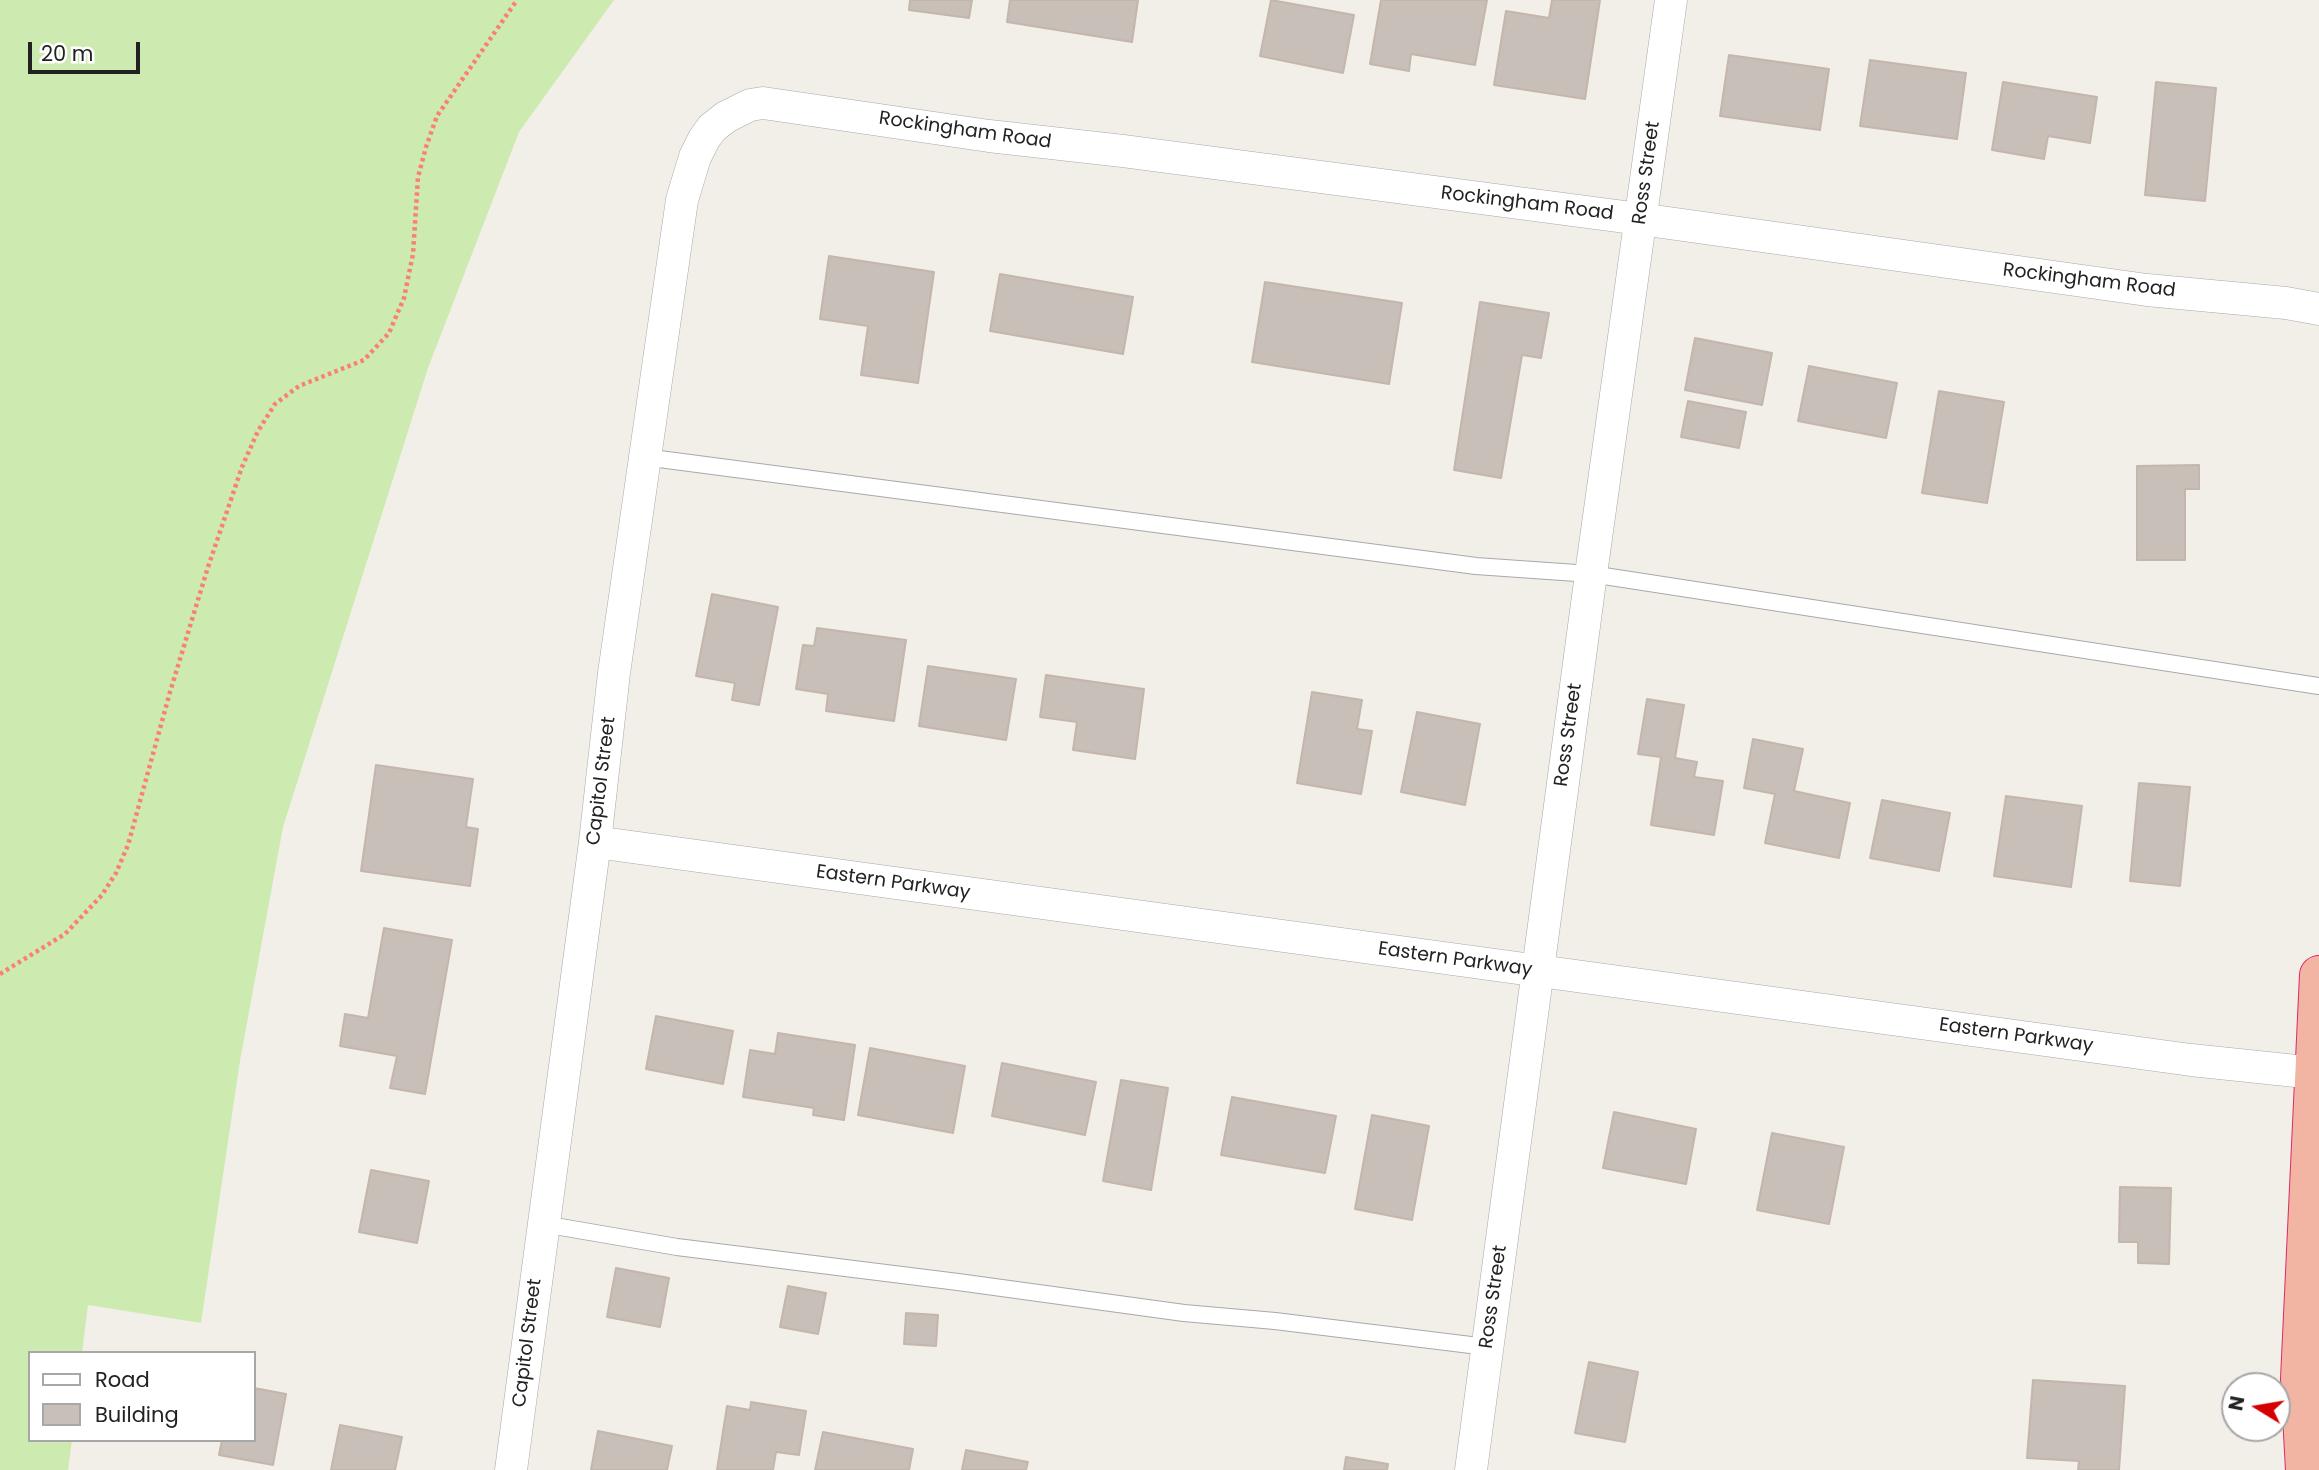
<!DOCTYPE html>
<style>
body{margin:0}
#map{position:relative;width:2319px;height:1470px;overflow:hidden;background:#f2efe9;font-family:Poppins,sans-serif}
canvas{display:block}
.legend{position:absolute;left:28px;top:1351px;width:228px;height:91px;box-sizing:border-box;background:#fff;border:2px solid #a7a7a7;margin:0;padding:9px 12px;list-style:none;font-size:21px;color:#222}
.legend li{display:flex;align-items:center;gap:14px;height:35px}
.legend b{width:35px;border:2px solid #a7a7a7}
.north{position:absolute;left:2221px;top:1372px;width:70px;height:70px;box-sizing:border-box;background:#fff;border:2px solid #a7a7a7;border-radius:50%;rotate:281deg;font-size:19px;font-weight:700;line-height:28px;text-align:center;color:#222}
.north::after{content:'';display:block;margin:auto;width:24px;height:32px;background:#d40000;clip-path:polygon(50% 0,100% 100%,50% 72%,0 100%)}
.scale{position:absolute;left:28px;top:42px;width:112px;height:32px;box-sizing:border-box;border:4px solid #222;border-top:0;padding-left:9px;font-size:21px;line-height:24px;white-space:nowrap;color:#222;-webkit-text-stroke:5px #fff;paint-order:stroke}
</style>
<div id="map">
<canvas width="2319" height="1470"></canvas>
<ul class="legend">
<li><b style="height:9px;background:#fff"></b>Road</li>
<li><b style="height:19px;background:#c7bfb8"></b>Building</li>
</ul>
<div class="north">N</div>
<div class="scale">20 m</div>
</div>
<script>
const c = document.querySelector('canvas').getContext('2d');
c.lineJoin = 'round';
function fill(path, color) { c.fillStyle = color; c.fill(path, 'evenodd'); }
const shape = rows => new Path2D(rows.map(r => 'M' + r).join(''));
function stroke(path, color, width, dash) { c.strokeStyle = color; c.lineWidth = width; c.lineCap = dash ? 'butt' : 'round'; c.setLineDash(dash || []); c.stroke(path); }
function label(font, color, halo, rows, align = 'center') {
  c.font = font + ' Poppins,sans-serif'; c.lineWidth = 5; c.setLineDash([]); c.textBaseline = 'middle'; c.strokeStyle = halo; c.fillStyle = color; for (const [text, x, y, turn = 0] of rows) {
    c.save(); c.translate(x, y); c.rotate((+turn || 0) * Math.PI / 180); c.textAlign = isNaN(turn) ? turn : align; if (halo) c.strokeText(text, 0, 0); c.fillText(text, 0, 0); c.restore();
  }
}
const grass = shape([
 [0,0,614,0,519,132,428,368,283,827,240,1061,201,1323,88,1305,82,1353,30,1353,30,1440,72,1440,68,1470,0,1470]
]);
const building = shape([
 [910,0,972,0,969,18,909,10,910,0],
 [1010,0,1138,0,1132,42,1007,22,1010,0],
 [1271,0,1354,15,1343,73,1260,56,1271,0],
 [1381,0,1487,0,1475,65,1411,54,1409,71,1370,64,1381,0],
 [1552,0,1600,0,1585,99,1494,85,1506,11,1549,18,1552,0],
 [1729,55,1829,69,1820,130,1720,116,1729,55],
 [1870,60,1966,73,1957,139,1860,126,1870,60],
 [2003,82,2097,97,2090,143,2048,136,2044,159,1992,150,2003,82],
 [2156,82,2216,88,2205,201,2145,195,2156,82],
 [829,256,934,272,918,383,861,375,868,326,820,319,829,256],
 [1000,274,1133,297,1123,354,990,331,1000,274],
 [1265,282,1402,303,1389,384,1252,362,1265,282],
 [1480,302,1549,313,1541,358,1522,355,1501,478,1454,470,1480,302],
 [1695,338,1772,353,1762,405,1685,390,1695,338],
 [1809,366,1897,383,1886,438,1798,421,1809,366],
 [1939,391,2004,402,1987,503,1922,493,1939,391],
 [1688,401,1746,412,1739,448,1681,437,1688,401],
 [2199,465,2199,489,2185,489,2185,560,2137,560,2137,466,2199,465],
 [712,594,778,607,759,705,732,700,735,683,696,676,712,594],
 [817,628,906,640,894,721,826,711,828,694,796,689,803,645,814,646,817,628],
 [928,666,1016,679,1006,740,919,726,928,666],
 [1046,675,1144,689,1135,759,1073,750,1077,722,1040,717,1046,675],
 [1312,692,1362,700,1357,729,1372,731,1361,794,1297,783,1312,692],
 [1647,699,1684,705,1675,758,1697,762,1694,777,1723,781,1714,835,1651,825,1661,757,1638,754,1647,699],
 [1417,712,1480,724,1465,805,1401,792,1417,712],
 [1753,739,1803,749,1794,791,1850,803,1839,858,1765,843,1775,794,1744,788,1753,739],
 [376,765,473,779,466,827,478,829,470,886,361,871,376,765],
 [2139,783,2190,787,2180,886,2130,881,2139,783],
 [2006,796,2082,806,2071,887,1994,876,2006,796],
 [1882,800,1950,813,1939,871,1870,858,1882,800],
 [384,928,452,940,425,1094,390,1088,397,1056,340,1046,345,1014,368,1018,384,928],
 [656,1016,733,1031,723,1084,646,1069,656,1016],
 [778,1033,855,1045,844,1120,813,1115,814,1108,743,1097,750,1050,775,1054,778,1033],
 [870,1048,965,1066,953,1133,858,1115,870,1048],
 [1002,1063,1096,1082,1085,1135,992,1116,1002,1063],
 [1121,1080,1168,1088,1151,1190,1103,1181,1121,1080],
 [1232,1097,1336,1116,1325,1173,1221,1155,1232,1097],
 [1614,1112,1696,1129,1686,1184,1603,1168,1614,1112],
 [1372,1115,1429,1126,1412,1220,1355,1209,1372,1115],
 [1772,1133,1844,1147,1829,1224,1757,1210,1772,1133],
 [371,1170,429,1181,417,1243,359,1232,371,1170],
 [2120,1187,2171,1188,2169,1264,2138,1263,2138,1242,2119,1242,2120,1187],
 [616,1268,669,1278,660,1327,607,1317,616,1268],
 [788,1286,826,1293,818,1334,780,1327,788,1286],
 [906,1313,938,1315,936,1346,904,1344,906,1313],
 [1589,1362,1638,1372,1625,1442,1575,1433,1589,1362],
 [2033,1380,2125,1386,2119,1470,2078,1470,2079,1461,2027,1458,2033,1380],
 [254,1388,286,1394,273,1465,219,1455,222,1440,254,1440,254,1388],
 [751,1402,806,1411,799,1455,776,1452,773,1470,717,1470,727,1406,750,1410,751,1402],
 [340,1425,402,1437,395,1470,331,1470,340,1425],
 [598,1431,672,1446,667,1470,591,1470,598,1431],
 [823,1432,913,1449,909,1470,815,1470,823,1432],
 [966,1450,1028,1462,1026,1470,962,1470,966,1450],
 [1346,1457,1388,1464,1387,1470,1344,1470,1346,1457]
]);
const path = shape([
 [0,974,65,934,102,895,116,873,128,845,170,692,208,567,242,467,258,431,275,404,299,386,364,360,389,333,404,298,413,254,418,177,426,147,437,116,517,0]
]);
const service = shape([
 [644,457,1476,566,1591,574,2319,686],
 [543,1224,677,1247,958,1282,1184,1313,1275,1321,1487,1347]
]);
const minor = shape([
 [595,842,2191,1060,2315,1073],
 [511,1470,595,842,614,673,682,200,695,157,704,139,712,128,726,117,750,105,763,103,989,136,1123,151,1640,219,2147,290,2286,303,2319,309],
 [1471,1470,1591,574,1671,0]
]);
const trunk = shape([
 [2305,1470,2300,1379,2319,975]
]);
const streetNames = [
 ["Rockingham Road",965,131,8],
 ["Ross Street",1647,173,-82],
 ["Rockingham Road",1527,204,7],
 ["Rockingham Road",2089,281,7],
 ["Ross Street",1569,735,-82],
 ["Capitol Street",602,781,-83],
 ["Eastern Parkway",893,883,8],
 ["Eastern Parkway",1455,960,8],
 ["Eastern Parkway",2016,1036,8],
 ["Ross Street",1494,1297,-82],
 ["Capitol Street",528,1343,-83]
];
fill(grass, '#cdebb0');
fill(building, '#c7bfb8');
stroke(building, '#c4b6ab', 2);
stroke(service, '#a9a9a9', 18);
stroke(minor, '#a9a9a9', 33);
stroke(trunk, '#dc2a67', 40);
stroke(path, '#fa8072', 4.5, [3.5, 3.5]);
stroke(service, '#fff', 16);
stroke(minor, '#fff', 32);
stroke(trunk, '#f2b4a3', 38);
label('19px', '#222', '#fff', streetNames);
</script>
